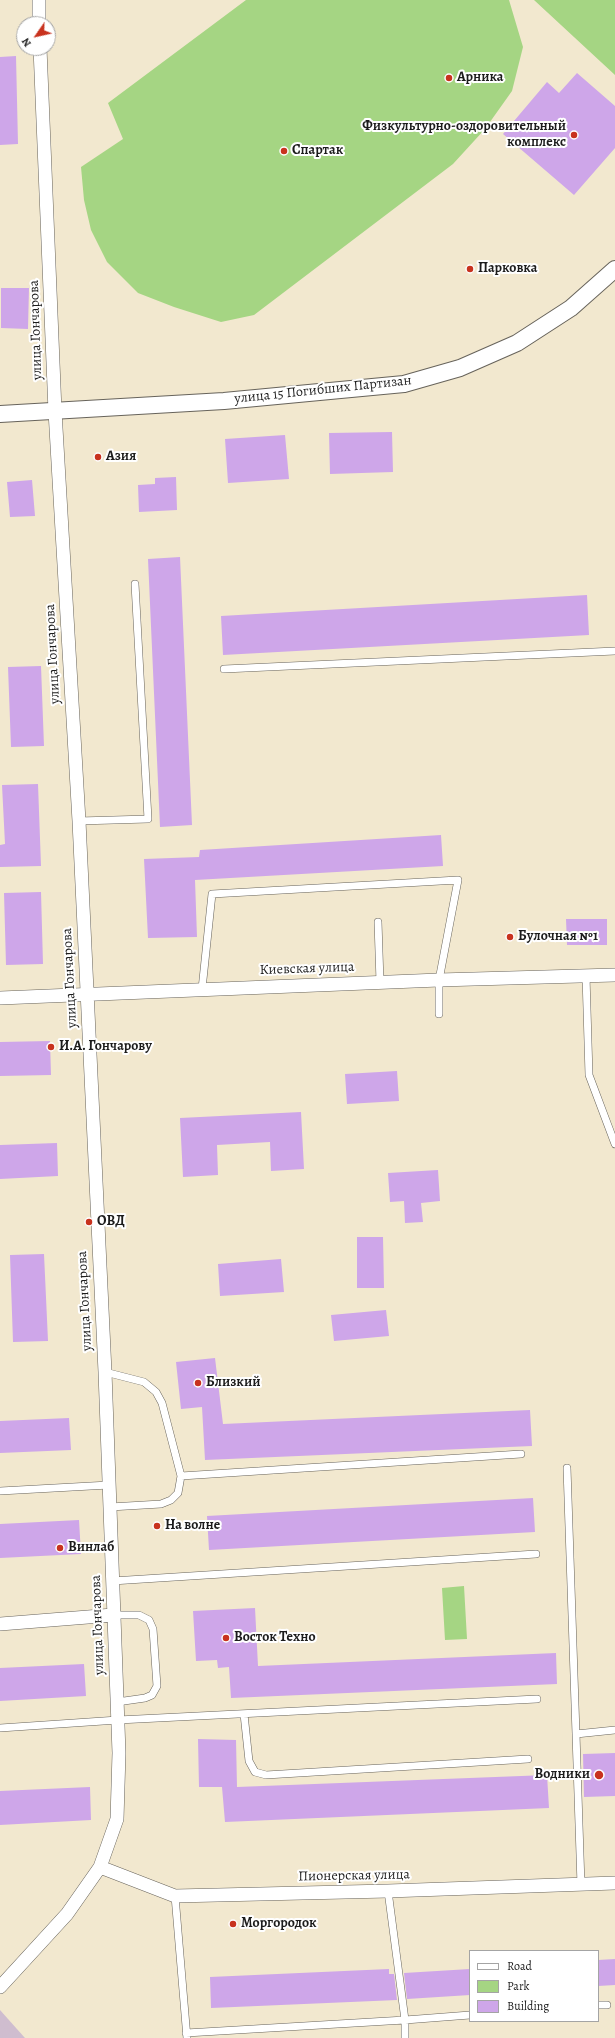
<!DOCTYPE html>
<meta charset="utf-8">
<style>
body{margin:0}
#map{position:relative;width:615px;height:2038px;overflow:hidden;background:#f2e8cf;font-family:Alegreya,serif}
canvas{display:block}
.legend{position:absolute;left:469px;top:1950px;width:130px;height:72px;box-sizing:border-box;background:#fff;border:1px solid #a4a4a4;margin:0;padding:5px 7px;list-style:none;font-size:12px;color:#1c1c1c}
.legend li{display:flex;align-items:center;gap:8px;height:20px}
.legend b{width:20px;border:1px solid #a4a4a4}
.north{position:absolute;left:16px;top:16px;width:40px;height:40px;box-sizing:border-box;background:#fff;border:1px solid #a4a4a4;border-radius:50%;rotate:236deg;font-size:11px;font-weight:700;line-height:16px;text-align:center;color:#1c1c1c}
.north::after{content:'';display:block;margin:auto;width:14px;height:18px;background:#c8321e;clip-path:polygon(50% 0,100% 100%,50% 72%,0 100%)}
</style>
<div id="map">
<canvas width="615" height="2038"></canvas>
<ul class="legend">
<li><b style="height:5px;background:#fff"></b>Road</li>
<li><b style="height:11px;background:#a5d583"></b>Park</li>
<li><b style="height:11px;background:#cea6e9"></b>Building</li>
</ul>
<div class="north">N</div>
</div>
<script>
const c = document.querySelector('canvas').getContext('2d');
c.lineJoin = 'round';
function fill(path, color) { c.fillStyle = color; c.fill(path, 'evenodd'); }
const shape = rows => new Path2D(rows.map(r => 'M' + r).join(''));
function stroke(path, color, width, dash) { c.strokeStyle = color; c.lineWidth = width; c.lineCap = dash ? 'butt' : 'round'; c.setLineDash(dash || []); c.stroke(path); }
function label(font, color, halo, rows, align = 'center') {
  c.font = font + ' Alegreya,serif'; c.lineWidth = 4; c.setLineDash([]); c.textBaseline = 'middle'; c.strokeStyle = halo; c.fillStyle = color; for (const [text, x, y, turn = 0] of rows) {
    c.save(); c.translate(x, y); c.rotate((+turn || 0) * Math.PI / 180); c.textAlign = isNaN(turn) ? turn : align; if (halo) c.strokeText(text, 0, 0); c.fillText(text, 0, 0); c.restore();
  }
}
const industrial = shape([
 [0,2010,25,2038,0,2038]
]);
const green = shape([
 [246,0,509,0,523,47,512,91,485,129,453,164,254,315,221,322,174,307,138,293,107,262,91,230,84,200,81,167,123,139,108,103],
 [534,0,615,0,615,75],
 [464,1586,467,1639,445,1640,442,1588]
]);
const building = shape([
 [16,56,18,144,0,145,0,57],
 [577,73,615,106,615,148,574,195,503,134,547,82,559,93],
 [1,288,29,288,28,329,1,328],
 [392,432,393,472,330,474,329,433],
 [285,435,289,479,228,483,225,439],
 [176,477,177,510,139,512,138,485,155,484,155,478],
 [32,480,35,516,10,517,7,482],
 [180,557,192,825,160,827,148,559],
 [587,595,589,635,223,655,221,616],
 [41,666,44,746,11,747,8,667],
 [38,784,41,866,0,867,0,845,5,844,2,785],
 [441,835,443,866,195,880,197,937,148,938,144,859,199,857,200,850],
 [41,892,43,964,6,965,4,893],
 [566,919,607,919,607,945,567,945],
 [50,1041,51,1075,0,1076,0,1042],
 [397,1071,399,1101,347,1104,345,1074],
 [301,1112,304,1169,271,1171,270,1142,217,1145,218,1175,183,1177,180,1118],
 [57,1143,58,1176,0,1179,0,1145],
 [438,1170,440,1201,421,1203,423,1222,405,1223,404,1201,390,1202,388,1173],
 [357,1237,383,1237,384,1288,357,1288],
 [44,1254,48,1341,13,1342,10,1255],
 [281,1259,284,1292,220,1296,218,1264],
 [386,1310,389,1336,334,1341,331,1315],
 [215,1358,223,1424,530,1410,532,1446,205,1460,202,1407,181,1409,176,1362],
 [69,1418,71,1450,0,1453,0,1421],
 [533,1498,535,1532,209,1550,207,1516],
 [79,1520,81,1554,0,1558,0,1524],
 [255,1608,258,1666,556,1653,557,1684,231,1698,229,1667,218,1668,217,1660,196,1661,193,1611],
 [84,1664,86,1696,0,1701,0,1668],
 [198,1739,236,1740,237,1787,547,1775,549,1808,225,1822,222,1787,199,1787],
 [615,1753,615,1796,584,1797,583,1754],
 [90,1787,91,1820,0,1825,0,1791],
 [615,1959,615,1985,598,1986,598,1960],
 [389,1969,389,1974,394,1974,397,2000,211,2008,210,1977],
 [470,1969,470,1995,407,1999,404,1973]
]);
const service = shape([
 [224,669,615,651],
 [79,821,148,819,135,584],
 [378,922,380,982],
 [586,976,589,1075,615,1144],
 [202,989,212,894,458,880,439,980,439,1014],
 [105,1372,144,1382,156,1392,162,1403,181,1476,178,1493,171,1500,161,1504,110,1507],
 [567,1468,576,1734],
 [181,1476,521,1454],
 [0,1491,109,1485],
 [112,1581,536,1554],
 [113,1615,139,1615,149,1620,153,1629,157,1686,152,1695,145,1698,117,1702],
 [244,1714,249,1761,255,1772,266,1775,528,1759],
 [0,1728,118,1720,537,1699],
 [581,1885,576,1734,615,1730],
 [388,1891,405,2020,470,2015],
 [175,1896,187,2038],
 [598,2005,607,2005],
 [186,2033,405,2020,405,2038]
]);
const minor = shape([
 [39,0,39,24],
 [0,998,439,980,615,975],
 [0,1624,113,1615],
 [100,1867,175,1896,388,1891,615,1883],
 [0,1987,67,1914,100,1867,117,1819,119,1753,105,1372,79,821,55,411,40,48]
]);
const tertiary = shape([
 [0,414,224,401,404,384,460,368,517,343,571,308,615,269]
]);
const markers = [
 [449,78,4,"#c8321e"],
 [574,135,4,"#c8321e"],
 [284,151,4,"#c8321e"],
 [470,269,4,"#c8321e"],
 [98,457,4,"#c8321e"],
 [510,937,4,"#c8321e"],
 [51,1047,4,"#c8321e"],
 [89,1222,4,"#c8321e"],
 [198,1383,4,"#c8321e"],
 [157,1526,4,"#c8321e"],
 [60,1548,4,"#c8321e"],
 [226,1638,4,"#c8321e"],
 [599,1775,5,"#c8321e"],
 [233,1924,4,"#c8321e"]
];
const poiNames = [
 ["Арника",457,78],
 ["Физкультурно-оздоровительный",566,127,"right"],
 ["комплекс",566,143,"right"],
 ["Спартак",292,151],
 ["Парковка",478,269],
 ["Азия",106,457],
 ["Булочная №1",518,937],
 ["И.А. Гончарову",59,1047],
 ["ОВД",97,1222],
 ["Близкий",206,1383],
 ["На волне",165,1526],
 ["Винлаб",68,1548],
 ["Восток Техно",234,1638],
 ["Водники",590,1775,"right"],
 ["Моргородок",241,1924]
];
const streetNames = [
 ["улица Гончарова",36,330,-92],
 ["улица 15 Погибших Партизан",323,390,-6],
 ["улица Гончарова",53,654,-93],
 ["Киевская улица",307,969,-2],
 ["улица Гончарова",70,978,-93],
 ["улица Гончарова",85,1301,-93],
 ["улица Гончарова",98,1625,-92],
 ["Пионерская улица",354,1876,-1]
];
fill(industrial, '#cfbdcf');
fill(green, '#a5d583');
fill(building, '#cea6e9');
stroke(service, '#67635b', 8);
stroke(minor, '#67635b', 14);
stroke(tertiary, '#67635b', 18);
stroke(service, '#fff', 7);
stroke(minor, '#fff', 13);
stroke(tertiary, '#fff', 16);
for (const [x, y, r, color] of markers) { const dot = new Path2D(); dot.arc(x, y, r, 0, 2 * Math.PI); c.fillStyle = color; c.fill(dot); stroke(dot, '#fff', 1.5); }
label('bold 14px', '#1c1c1c', '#fff', poiNames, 'left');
label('14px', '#1c1c1c', '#fff', streetNames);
</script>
